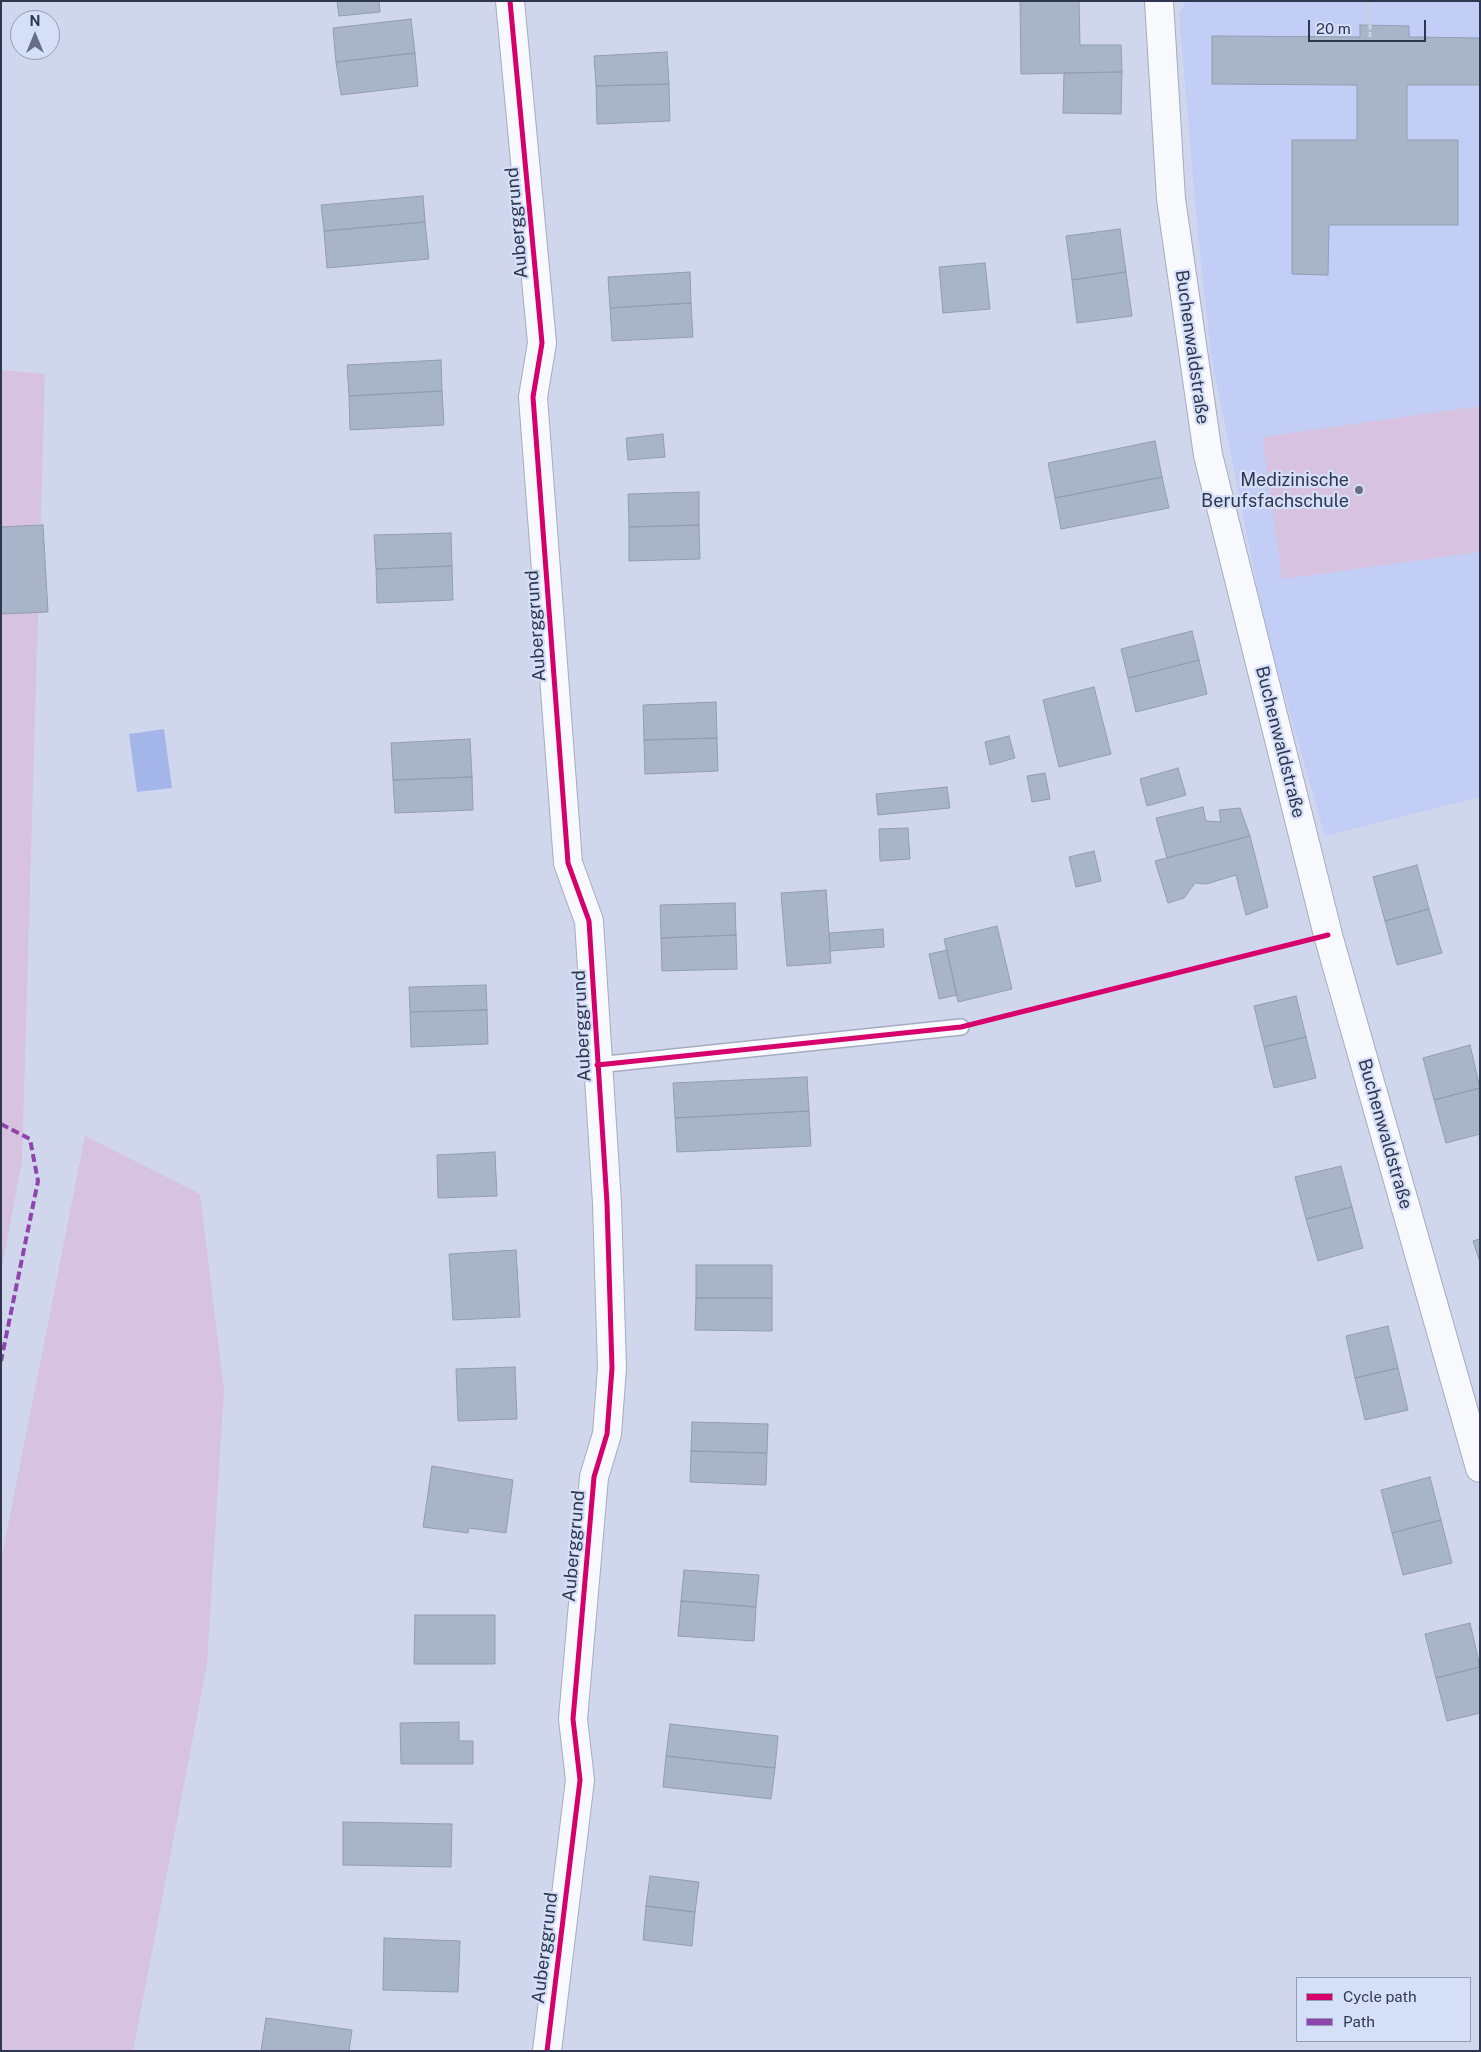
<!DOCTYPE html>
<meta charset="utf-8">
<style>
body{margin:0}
#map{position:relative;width:1481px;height:2052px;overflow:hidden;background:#d0d7ec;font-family:"Public Sans",sans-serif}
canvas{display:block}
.frame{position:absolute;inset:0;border:2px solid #2f3750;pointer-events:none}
.legend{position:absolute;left:1296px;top:1977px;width:175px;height:65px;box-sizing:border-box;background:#d6dff8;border:1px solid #939cb5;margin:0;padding:6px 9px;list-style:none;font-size:15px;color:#2f3750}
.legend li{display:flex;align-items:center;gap:10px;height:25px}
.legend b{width:25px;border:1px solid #939cb5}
.north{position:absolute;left:10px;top:10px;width:50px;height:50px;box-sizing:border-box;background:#d6dff8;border:1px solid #939cb5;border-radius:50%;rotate:0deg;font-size:14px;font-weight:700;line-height:20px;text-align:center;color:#2f3750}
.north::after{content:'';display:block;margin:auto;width:18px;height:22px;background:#676f87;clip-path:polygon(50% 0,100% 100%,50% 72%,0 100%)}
.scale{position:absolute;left:1308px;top:20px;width:118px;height:22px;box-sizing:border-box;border:2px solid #2f3750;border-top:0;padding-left:6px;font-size:15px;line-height:18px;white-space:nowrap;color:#2f3750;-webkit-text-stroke:4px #d6dff8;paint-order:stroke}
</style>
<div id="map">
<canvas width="1481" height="2052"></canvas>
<div class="frame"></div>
<ul class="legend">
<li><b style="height:6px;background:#d6006c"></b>Cycle path</li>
<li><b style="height:6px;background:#8e44ad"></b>Path</li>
</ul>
<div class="north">N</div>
<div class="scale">20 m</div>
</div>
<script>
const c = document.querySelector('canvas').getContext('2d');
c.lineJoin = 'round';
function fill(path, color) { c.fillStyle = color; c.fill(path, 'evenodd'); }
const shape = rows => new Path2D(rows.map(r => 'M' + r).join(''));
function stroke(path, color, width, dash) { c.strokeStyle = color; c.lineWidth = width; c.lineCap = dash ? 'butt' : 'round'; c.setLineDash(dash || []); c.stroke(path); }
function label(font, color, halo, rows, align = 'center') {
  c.font = font + ' "Public Sans",sans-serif'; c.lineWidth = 4.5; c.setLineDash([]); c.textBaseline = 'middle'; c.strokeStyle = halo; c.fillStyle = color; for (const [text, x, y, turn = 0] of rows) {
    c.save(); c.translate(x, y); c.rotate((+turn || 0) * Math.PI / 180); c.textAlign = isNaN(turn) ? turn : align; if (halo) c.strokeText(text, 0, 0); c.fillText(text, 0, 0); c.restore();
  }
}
const built = shape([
 [1187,1,1480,1,1480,797,1325,836,1265,626,1211,355,1197,225,1179,13]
]);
const green = shape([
 [1,370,45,374,22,1161,1,1272],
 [1480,406,1480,552,1282,579,1262,437],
 [85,1136,200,1194,224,1390,207,1664,133,2051,1,2051,1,1561]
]);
const water = shape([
 [164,729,172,788,137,792,129,734]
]);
const building = shape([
 [337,1,379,1,380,12,339,16,337,1],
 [1020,1,1079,1,1080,45,1121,45,1122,72,1021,74,1020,1],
 [411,19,415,53,336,62,333,28,411,19],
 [1360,25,1409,26,1409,37,1480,38,1480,85,1407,85,1407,140,1458,140,1458,225,1329,225,1328,275,1292,274,1292,140,1357,140,1357,85,1212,84,1212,36,1360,37,1360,25],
 [667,52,669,84,596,86,594,56,667,52],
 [415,53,418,86,341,95,336,62,415,53],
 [1122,72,1121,114,1063,113,1064,73,1122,72],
 [669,84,670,121,597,124,596,86,669,84],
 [423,196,425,222,324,231,321,205,423,196],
 [425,222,429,259,327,268,324,231,425,222],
 [1120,229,1126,272,1072,280,1066,236,1120,229],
 [985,263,990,309,943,313,939,267,985,263],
 [690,272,691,303,610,308,608,277,690,272],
 [1126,272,1132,316,1077,323,1072,280,1126,272],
 [691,303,693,337,612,341,610,308,691,303],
 [441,360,442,391,349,396,347,365,441,360],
 [442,391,444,425,350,430,349,396,442,391],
 [663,434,665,457,628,460,626,438,663,434],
 [1155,441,1162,477,1055,498,1048,463,1155,441],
 [1162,477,1169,508,1061,529,1055,498,1162,477],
 [699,492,699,525,629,527,628,494,699,492],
 [43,525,48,612,1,614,1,527,43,525],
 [699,525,700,559,629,561,629,527,699,525],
 [451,533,452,566,376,569,374,535,451,533],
 [452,566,453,600,377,603,376,569,452,566],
 [1192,631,1199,660,1128,678,1121,649,1192,631],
 [1199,660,1207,694,1136,712,1128,678,1199,660],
 [1094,687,1111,754,1059,767,1043,700,1094,687],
 [716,702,717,738,644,740,643,705,716,702],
 [1009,736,1015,758,990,765,985,742,1009,736],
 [717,738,718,771,645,774,644,740,717,738],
 [470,739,472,777,393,780,391,743,470,739],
 [1178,768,1186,795,1147,806,1140,779,1178,768],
 [1045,773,1050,799,1032,802,1027,776,1045,773],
 [472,777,473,810,395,813,393,780,472,777],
 [947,787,950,808,878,815,876,794,947,787],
 [1203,807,1206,821,1221,822,1219,810,1240,808,1250,836,1167,858,1156,818,1203,807],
 [908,828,910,859,880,861,879,829,908,828],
 [1250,836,1268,907,1246,915,1236,875,1206,884,1195,883,1184,898,1168,903,1155,861,1250,836],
 [1094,851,1101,881,1076,887,1069,857,1094,851],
 [1417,865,1429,909,1385,921,1373,877,1417,865],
 [826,890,831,963,787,966,781,893,826,890],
 [735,903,736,935,661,938,660,905,735,903],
 [1429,909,1442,953,1397,965,1385,921,1429,909],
 [997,926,1012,989,958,1002,944,939,997,926],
 [883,929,884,947,830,951,829,933,883,929],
 [736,935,737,969,662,971,661,938,736,935],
 [947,950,957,995,939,999,929,954,947,950],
 [486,985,487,1010,410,1012,409,987,486,985],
 [1296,996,1306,1037,1264,1047,1254,1006,1296,996],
 [487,1010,488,1044,411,1047,410,1012,487,1010],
 [1306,1037,1316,1078,1274,1088,1264,1047,1306,1037],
 [1470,1045,1480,1088,1434,1100,1423,1058,1470,1045],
 [807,1077,809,1111,675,1118,673,1083,807,1077],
 [1480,1088,1480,1134,1446,1143,1434,1100,1480,1088],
 [809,1111,811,1146,677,1152,675,1118,809,1111],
 [495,1152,497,1196,438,1198,437,1155,495,1152],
 [1341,1166,1352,1207,1306,1219,1295,1177,1341,1166],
 [1352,1207,1363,1248,1318,1261,1306,1219,1352,1207],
 [1480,1239,1480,1262,1473,1241,1480,1239],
 [516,1250,520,1317,453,1320,449,1254,516,1250],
 [696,1265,772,1265,772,1298,696,1298,696,1265],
 [696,1298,772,1298,772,1331,695,1330,696,1298],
 [1388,1326,1398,1368,1355,1378,1346,1336,1388,1326],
 [515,1367,517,1419,458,1421,456,1369,515,1367],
 [1398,1368,1408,1410,1365,1420,1355,1378,1398,1368],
 [692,1422,768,1424,767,1453,691,1451,692,1422],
 [691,1451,767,1453,766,1485,690,1482,691,1451],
 [432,1466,513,1480,506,1533,469,1528,468,1533,423,1527,432,1466],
 [1430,1477,1441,1520,1392,1533,1381,1490,1430,1477],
 [1441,1520,1452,1563,1403,1575,1392,1533,1441,1520],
 [684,1570,759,1575,756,1607,681,1601,684,1570],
 [681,1601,756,1607,754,1641,678,1636,681,1601],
 [415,1615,495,1615,495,1664,414,1664,415,1615],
 [1470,1623,1480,1667,1436,1678,1425,1634,1470,1623],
 [1480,1667,1480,1713,1447,1721,1436,1678,1480,1667],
 [459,1722,459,1741,473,1741,473,1764,401,1764,400,1723,459,1722],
 [670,1724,778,1736,775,1768,666,1756,670,1724],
 [666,1756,775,1768,771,1799,663,1787,666,1756],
 [343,1822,452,1824,451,1867,343,1865,343,1822],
 [650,1876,699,1882,695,1912,646,1906,650,1876],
 [646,1906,695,1912,692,1946,643,1940,646,1906],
 [384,1938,460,1941,458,1992,383,1990,384,1938],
 [266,2018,352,2030,349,2051,261,2051,266,2018]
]);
const path = shape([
 [1370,37,1370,1]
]);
const lane = shape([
 [597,1065,961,1027]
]);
const street = shape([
 [510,1,542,343,533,397,568,863,589,921,607,1203,612,1368,607,1434,594,1477,573,1719,580,1780,547,2051],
 [1159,1,1171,199,1208,455,1328,935,1480,1468]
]);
const quiet = shape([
 [1,1124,30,1139,38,1181,1,1361]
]);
const cycleway = shape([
 [510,1,542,343,533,397,568,863,589,921,607,1203,612,1368,607,1434,594,1477,573,1719,580,1780,547,2051],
 [597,1065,961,1027,1328,935]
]);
const markers = [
 [1359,490,5,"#676f87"]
];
const streetNames = [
 ["Auberggrund",517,223,-95],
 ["Buchenwaldstraße",1192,347,82],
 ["Auberggrund",536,626,-94],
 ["Buchenwaldstraße",1280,742,76],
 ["Auberggrund",582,1026,-93],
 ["Buchenwaldstraße",1385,1134,74],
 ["Auberggrund",574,1546,-85],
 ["Auberggrund",545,1948,-83]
];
const poiNames = [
 ["Medizinische",1349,480],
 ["Berufsfachschule",1349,501]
];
fill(built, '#c2cef6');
fill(green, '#d7c2e0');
fill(water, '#a4b5e9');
fill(building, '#a8b5c9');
stroke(building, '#919db0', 1);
stroke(lane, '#a5acc0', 18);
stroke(street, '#a5acc0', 30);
stroke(path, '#ced1d8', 3, [5, 2.5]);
stroke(lane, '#f8f9fc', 15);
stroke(street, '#f8f9fc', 28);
stroke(quiet, '#8e44ad', 4, [8, 4]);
stroke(cycleway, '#d6006c', 5);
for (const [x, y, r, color] of markers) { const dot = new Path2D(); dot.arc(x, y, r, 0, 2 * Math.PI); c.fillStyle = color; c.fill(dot); stroke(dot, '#d6dff8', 2); }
label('18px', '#2f3750', '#d6dff8', streetNames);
label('18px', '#2f3750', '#d6dff8', poiNames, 'right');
</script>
